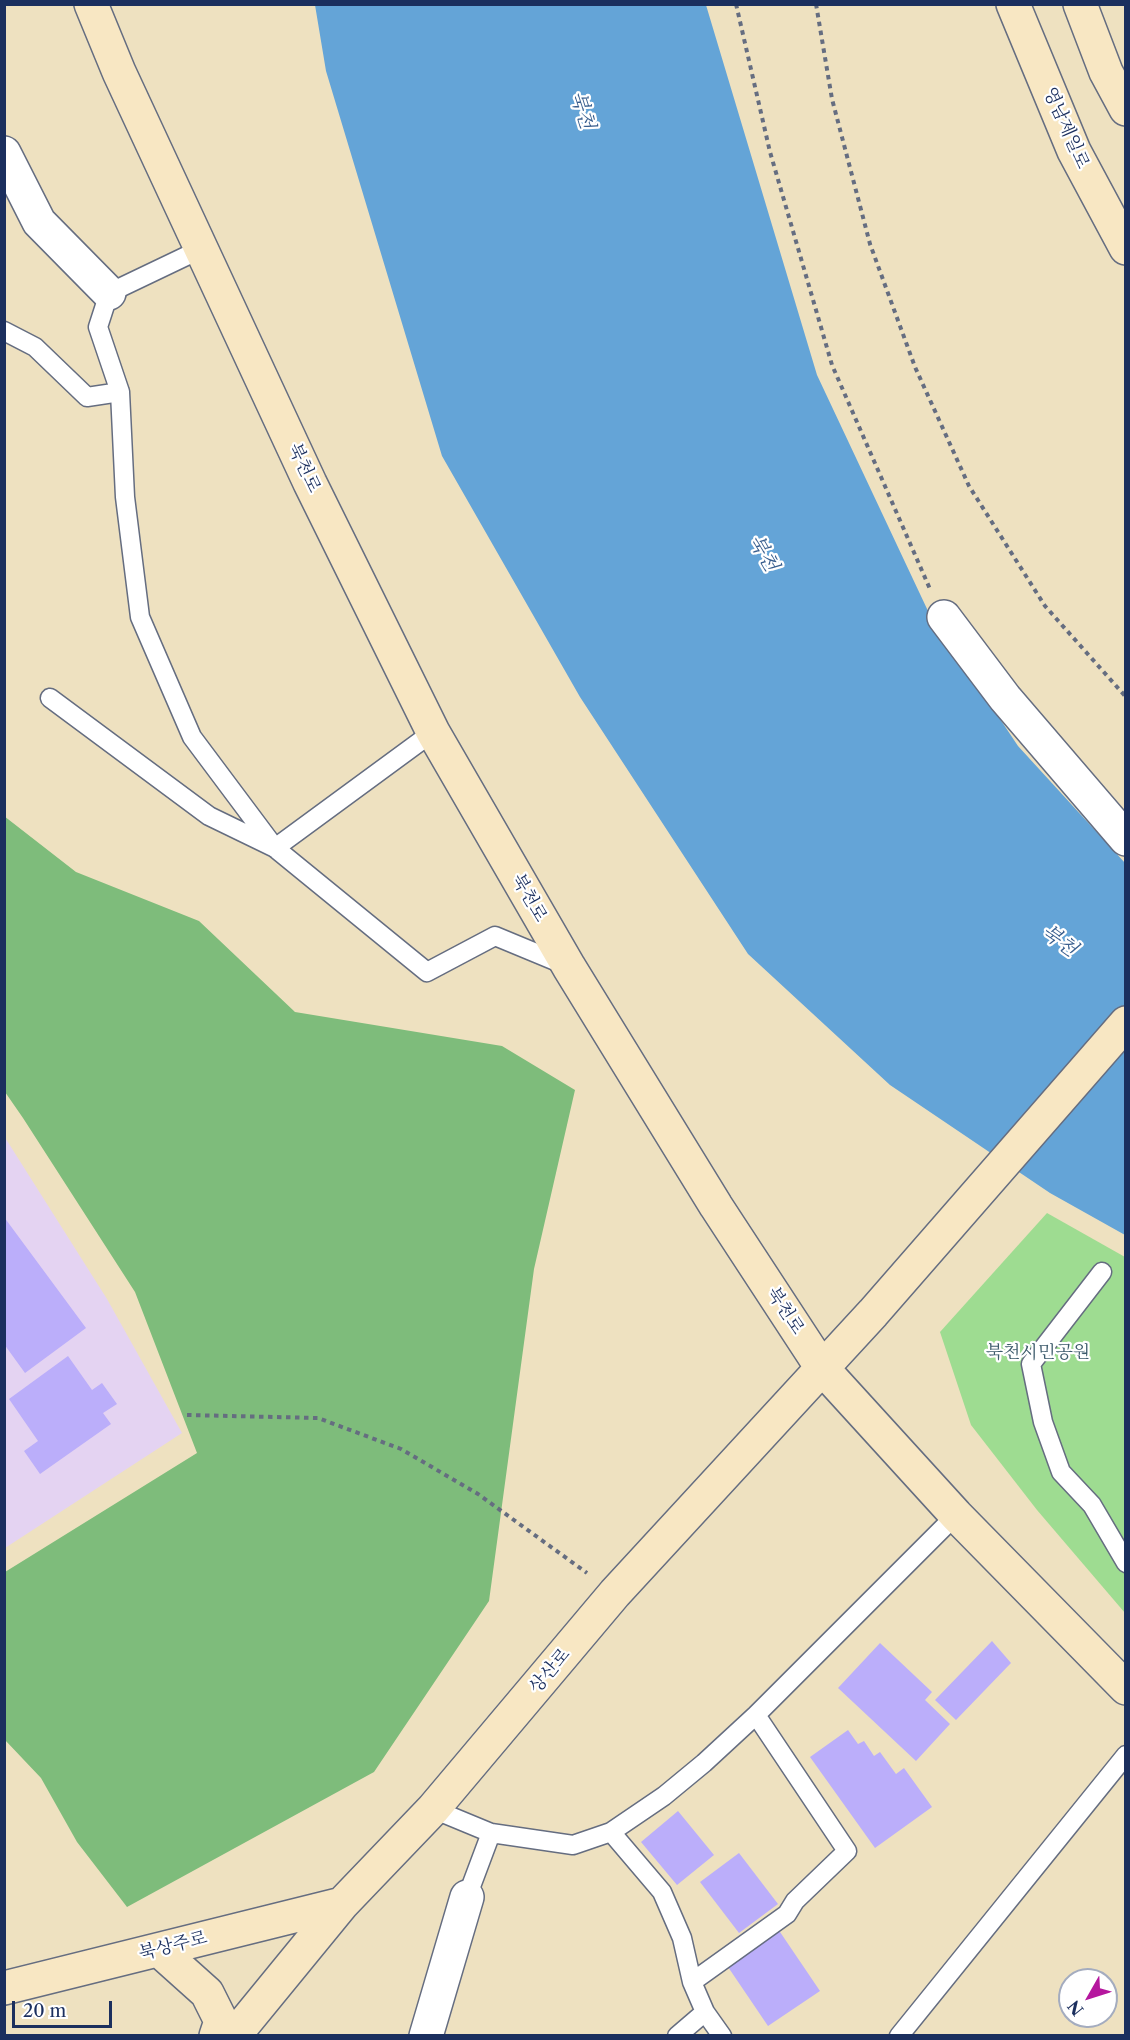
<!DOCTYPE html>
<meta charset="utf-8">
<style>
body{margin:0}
#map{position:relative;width:1130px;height:2040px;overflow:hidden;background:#eee1c0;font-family:"Libre Caslon Text",serif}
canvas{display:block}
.frame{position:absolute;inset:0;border:6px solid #1b2f5e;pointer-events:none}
.north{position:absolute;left:1058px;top:1968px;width:60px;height:60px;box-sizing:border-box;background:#fff;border:2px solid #a4acbf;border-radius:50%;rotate:231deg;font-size:16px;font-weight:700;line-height:24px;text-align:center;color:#1b2f5e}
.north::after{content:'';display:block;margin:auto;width:21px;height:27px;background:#b5179e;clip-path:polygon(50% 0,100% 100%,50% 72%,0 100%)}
.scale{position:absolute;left:12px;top:2001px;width:100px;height:27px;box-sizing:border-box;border:3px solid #1b2f5e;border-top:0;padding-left:8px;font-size:18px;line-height:21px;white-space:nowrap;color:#1b2f5e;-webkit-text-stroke:4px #fff;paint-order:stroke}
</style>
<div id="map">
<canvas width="1130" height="2040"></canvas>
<div class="frame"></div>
<div class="north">N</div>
<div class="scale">20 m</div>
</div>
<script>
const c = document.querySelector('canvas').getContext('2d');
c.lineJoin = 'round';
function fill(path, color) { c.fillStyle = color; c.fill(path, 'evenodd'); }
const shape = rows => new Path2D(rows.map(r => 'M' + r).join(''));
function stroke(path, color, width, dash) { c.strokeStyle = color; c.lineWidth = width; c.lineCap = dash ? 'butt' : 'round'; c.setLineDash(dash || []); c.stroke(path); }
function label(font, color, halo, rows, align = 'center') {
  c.font = font + ' "Libre Caslon Text","Noto Serif KR",serif'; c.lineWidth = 4.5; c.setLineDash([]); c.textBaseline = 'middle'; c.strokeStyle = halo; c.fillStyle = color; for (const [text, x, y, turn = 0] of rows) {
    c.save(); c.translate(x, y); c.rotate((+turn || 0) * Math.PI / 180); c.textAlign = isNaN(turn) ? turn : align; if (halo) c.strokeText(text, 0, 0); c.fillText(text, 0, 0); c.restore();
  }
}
const built = shape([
 [4,1136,107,1299,182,1433,5,1548]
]);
const green = shape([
 [1047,1213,1125,1257,1125,1613,1037,1510,971,1425,940,1332]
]);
const forest = shape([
 [4,816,76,872,199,921,295,1012,502,1046,575,1090,534,1269,489,1601,374,1772,127,1907,77,1842,41,1778,5,1740,5,1572,197,1453,135,1292,23,1118,5,1092]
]);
const water = shape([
 [315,5,706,5,817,375,928,611,1018,746,1125,863,1125,1235,1050,1193,890,1085,748,954,580,697,442,456,326,71]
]);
const building = shape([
 [4,1217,86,1328,25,1373,4,1344],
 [68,1356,92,1390,102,1383,117,1404,103,1413,111,1424,40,1474,24,1451,38,1441,9,1399],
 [992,1641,1011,1663,956,1720,935,1700],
 [880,1643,932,1692,925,1700,950,1724,916,1761,838,1688],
 [848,1730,858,1744,864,1741,874,1756,880,1752,896,1774,904,1768,932,1807,875,1848,810,1757],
 [678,1811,714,1855,677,1885,641,1842],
 [739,1853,778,1904,739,1933,700,1882],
 [778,1929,820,1991,768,2026,726,1964]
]);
const path = shape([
 [736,4,770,152,832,365,930,589],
 [816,4,832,99,870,244,915,367,969,486,1045,606,1126,697],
 [187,1415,318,1418,401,1449,478,1494,587,1573]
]);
const lane = shape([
 [201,249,109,293,98,327,120,392,125,497,140,617,192,737,275,848,433,732],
 [4,331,35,347,87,397,120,392],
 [50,698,209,816,275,848,427,972,495,936,565,965],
 [1102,1272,1031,1364,1043,1422,1061,1472,1092,1505,1126,1563],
 [433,1809,491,1833],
 [611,1832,664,1796,704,1763,756,1715,956,1515],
 [467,1897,491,1833,573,1845,611,1832,662,1892,682,1938,692,1982,705,2012,722,2036],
 [692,1982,787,1914,795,1901,847,1851,756,1715],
 [677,2036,705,2012],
 [899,2036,1126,1755]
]);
const street = shape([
 [4,153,39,222,109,293],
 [944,617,1005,698,1126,839],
 [426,2036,467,1897]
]);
const secondary = shape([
 [91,4,119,72,310,483,433,732,569,967,716,1206,822,1368,956,1515,1126,1688],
 [1013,4,1074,151,1126,248],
 [1080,4,1106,72,1126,109],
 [159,1950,207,1993,221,2021,216,2036],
 [4,1988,342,1904],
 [234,2036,342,1904,433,1809,615,1593,873,1313,1126,1023]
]);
const streetNames = [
 ["영남제일로",1066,128,66],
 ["북천로",304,468,65],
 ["북천로",529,898,60],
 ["북천로",785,1311,57],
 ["상산로",550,1671,-50],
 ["북상주로",173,1946,-14]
];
const parkNames = [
 ["북천시민공원",1038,1353]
];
const waterNames = [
 ["북천",582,110,73],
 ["북천",763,553,60],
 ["북천",1059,941,36]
];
fill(built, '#e4d3f2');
fill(green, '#9edc91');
fill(forest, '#7ebc7b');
fill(water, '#64a4d7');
fill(building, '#bbaefa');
stroke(lane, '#656d80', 21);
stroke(street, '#656d80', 36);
stroke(secondary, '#656d80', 36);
stroke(path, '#656d80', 4, [4.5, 4.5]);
stroke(lane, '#fff', 18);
stroke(street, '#fff', 33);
stroke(secondary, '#f8e7c3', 33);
label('18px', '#1b2f5e', '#fff', streetNames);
label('18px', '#3c5a6b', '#fff', parkNames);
label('italic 20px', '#385e8e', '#fff', waterNames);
</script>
